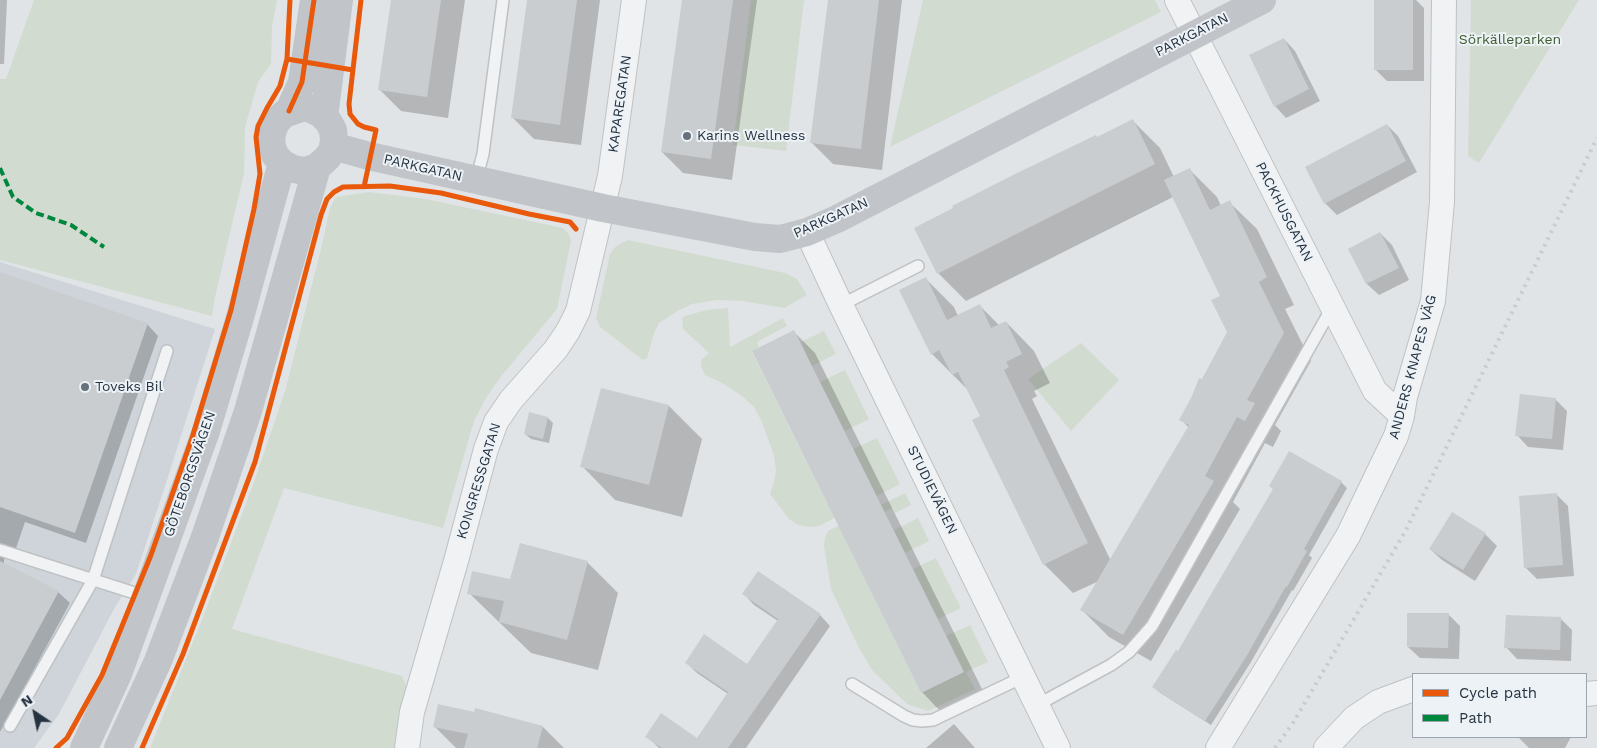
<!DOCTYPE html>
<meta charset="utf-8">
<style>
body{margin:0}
#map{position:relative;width:1597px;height:748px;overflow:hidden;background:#e1e4e6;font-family:"Work Sans",sans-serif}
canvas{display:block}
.legend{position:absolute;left:1412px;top:673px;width:175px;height:65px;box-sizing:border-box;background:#edf2f6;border:1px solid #9da6ae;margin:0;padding:6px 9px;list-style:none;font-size:15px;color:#253341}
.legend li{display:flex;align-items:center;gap:10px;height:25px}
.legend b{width:25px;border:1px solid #9da6ae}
.north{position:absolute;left:10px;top:688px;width:50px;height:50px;-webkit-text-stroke:4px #edf2f6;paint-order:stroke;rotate:326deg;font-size:14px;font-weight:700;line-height:20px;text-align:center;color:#253341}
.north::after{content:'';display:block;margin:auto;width:18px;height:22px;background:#253341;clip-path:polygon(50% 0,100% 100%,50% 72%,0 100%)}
</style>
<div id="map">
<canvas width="1597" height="748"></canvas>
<ul class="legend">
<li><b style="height:6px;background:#e8590c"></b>Cycle path</li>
<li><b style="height:6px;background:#00873e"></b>Path</li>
</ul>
<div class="north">N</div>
</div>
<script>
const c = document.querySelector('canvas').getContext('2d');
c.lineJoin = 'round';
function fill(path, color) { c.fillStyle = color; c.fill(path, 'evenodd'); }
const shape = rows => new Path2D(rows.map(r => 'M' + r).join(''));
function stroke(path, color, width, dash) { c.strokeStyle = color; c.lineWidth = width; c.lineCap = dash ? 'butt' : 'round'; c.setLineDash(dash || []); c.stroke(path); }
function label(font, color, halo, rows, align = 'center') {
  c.font = font + ' "Work Sans",sans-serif'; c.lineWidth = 4; c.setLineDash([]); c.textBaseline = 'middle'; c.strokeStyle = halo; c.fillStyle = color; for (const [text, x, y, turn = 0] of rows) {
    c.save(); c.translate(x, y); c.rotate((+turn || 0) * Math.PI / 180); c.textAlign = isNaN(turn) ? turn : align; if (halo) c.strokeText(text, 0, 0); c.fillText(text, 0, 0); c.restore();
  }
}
const built = shape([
 [0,262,215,329,167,480,136,574,114,609,59,714,34,748,0,748]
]);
const green = shape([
 [34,0,277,0,272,27,271,64,258,82,245,127,244,173,215,297,212,316,0,260,0,79,6,79],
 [751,0,804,0,786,151,733,145],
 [923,0,1155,0,1161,12,890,147],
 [1471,0,1579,0,1479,163,1468,156],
 [369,192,426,199,563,228,569,234,571,241,557,309,499,379,486,398,474,421,443,528,284,488,232,629,402,676,407,688,398,721,395,748,150,748,205,612,254,482,285,391,322,245,330,208,336,197],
 [628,240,785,273,797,279,807,295,784,308,742,301,717,300,692,304,679,310,659,323,654,333,647,358,643,360,600,327,596,318,610,254,615,247],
 [728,308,730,347,783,318,787,326,757,342,759,347,752,352,828,505,871,484,853,449,877,438,900,484,819,526,811,527,798,525,789,519,770,494,774,482,776,470,774,456,762,422,754,407,742,396,722,383,705,375,701,366,701,360,709,353,683,329,682,317,706,310],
 [824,331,836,354,812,366,801,342],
 [1081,343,1119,380,1071,431,1028,379],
 [845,370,869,419,845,431,820,382],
 [905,493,911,505,895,513,892,508,850,529,845,539,921,693,963,672,946,636,970,625,988,662,966,672,975,689,928,711,907,704,872,670,858,646,831,589,824,546,825,538,828,531],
 [918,518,929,541,905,553,894,530],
 [936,558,961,608,938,619,913,569]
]);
const shadow = shape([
 [0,0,7,0,4,64,0,64],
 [392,0,465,0,448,118,401,111,380,90],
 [528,0,600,0,581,145,534,139,513,118],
 [683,0,757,0,732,180,683,173,662,152],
 [829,0,902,0,882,170,833,164,812,143],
 [1376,0,1416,0,1424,8,1424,81,1387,81,1376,70],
 [1284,39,1295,51,1320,101,1286,118,1275,106],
 [1132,120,1160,148,1174,177,1189,169,1217,197,1221,206,1229,202,1257,229,1294,305,1285,309,1311,361,1275,425,1281,431,1273,447,1265,443,1233,502,1240,509,1151,661,1109,637,1082,610,1099,581,1073,593,1044,564,982,417,969,391,932,354,925,278,954,307,958,316,979,305,999,325,1006,322,1034,351,1050,383,1034,391,1037,396,1032,399,1111,561,1189,428,1181,419,1229,332,1222,296,1173,197,966,301,938,273,1098,138],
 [1387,125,1398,136,1417,172,1337,215,1325,203],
 [1380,233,1392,245,1409,280,1379,295,1367,284,1349,249],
 [0,273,147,324,158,336,86,543,25,522,14,554,10,554,4,559,4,565,58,592,70,603,0,732],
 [794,332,815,353,984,693,943,714,922,692],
 [602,389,669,406,702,439,682,517,615,500,582,466],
 [1555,399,1567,411,1563,450,1528,447,1517,435],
 [548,418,553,423,549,443,531,439,525,434],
 [1290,453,1341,482,1347,488,1309,555,1312,558,1293,591,1292,590,1251,662,1211,725,1159,692,1154,687,1178,653,1274,490,1270,486],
 [1557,495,1568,506,1574,576,1537,579,1525,567],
 [1453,514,1485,534,1497,546,1475,581,1442,560,1430,549],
 [587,562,618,593,598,670,531,653,469,593],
 [744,594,820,615,830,626,746,748,659,748,647,736,698,739,728,694,697,673,686,662,748,666,778,621,754,605],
 [1448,614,1460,626,1459,659,1420,658,1408,647],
 [1561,619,1572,630,1571,661,1517,659,1506,647],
 [954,724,975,748,926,748],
 [434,726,543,727,564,748,456,748],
 [1518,737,1571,737,1565,748,1529,748]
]);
const building = shape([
 [391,0,441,0,427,97,378,90],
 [527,0,577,0,560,125,511,118],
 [682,0,733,0,711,159,661,152],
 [828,0,879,0,861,149,810,143],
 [1374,0,1413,0,1413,70,1374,70],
 [1284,38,1309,89,1274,107,1249,55],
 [1133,119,1155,164,937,274,914,228,953,208,952,206,1017,173,1096,135,1097,137],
 [1387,124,1406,161,1324,204,1305,167],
 [1190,168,1210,210,1230,200,1267,277,1259,282,1284,333,1247,400,1255,403,1245,421,1237,417,1205,476,1214,481,1123,635,1080,610,1189,425,1179,420,1192,396,1199,378,1202,379,1227,332,1211,300,1220,296,1164,180],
 [1380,232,1399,268,1366,284,1348,249],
 [0,272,148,323,75,533,0,507],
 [926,277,947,320,980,304,991,328,1006,321,1022,354,1006,362,1009,367,1004,370,1088,543,1043,565,972,420,980,416,958,372,952,375,939,350,931,355,899,290],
 [794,330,964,672,921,693,752,351],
 [601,388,669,405,649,485,580,467],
 [1520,394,1556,398,1552,439,1515,436],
 [529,412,548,417,543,439,524,434],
 [1289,451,1342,481,1304,549,1307,551,1287,587,1286,586,1246,657,1205,721,1152,687,1176,650,1178,651,1214,589,1273,489,1269,486],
 [1557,493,1563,565,1524,568,1519,496],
 [1452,512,1486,533,1463,570,1429,549],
 [520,543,588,561,567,640,499,622,504,601,467,594,472,571,510,579],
 [0,561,59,591,0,700],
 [758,571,821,614,728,748,662,748,645,737,661,713,697,738,728,692,685,663,704,634,747,664,778,619,742,594],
 [1407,613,1449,613,1448,648,1407,647],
 [1506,615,1561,617,1560,650,1504,648],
 [438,704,474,712,475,708,543,726,537,748,464,748,468,734,433,727]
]);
const lane = shape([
 [476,180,483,154,503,0],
 [841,305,918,266],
 [0,550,147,597],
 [852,684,904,716,913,720,922,721,933,720,1023,677],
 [1037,705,1111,665,1129,652,1152,626,1329,313],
 [10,726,93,580,167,351]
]);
const street = shape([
 [1177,0,1375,391,1402,416],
 [807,232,841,305,1058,748],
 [1586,694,1597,693],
 [407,748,412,712,456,561,486,449,496,422,511,400,556,349,568,331,578,311,610,176,634,0],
 [1218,748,1348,536,1396,436,1402,416,1405,397,1433,301,1442,202,1444,0],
 [1326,748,1354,718,1378,702,1413,689]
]);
const secondary = shape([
 [289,111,302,82,314,0],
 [324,117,339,0],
 [333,146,369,156,603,208,755,237,780,239,807,232,837,219,1262,0],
 [84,748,118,674,206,431,239,321,282,163],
 [118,748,158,661,205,537,248,411,317,167,327,158,332,151,334,141,333,130,328,121,321,114,309,108,301,108,284,114,276,122,272,133,271,144,275,155,282,163,293,169,305,171,317,167]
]);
const rail = shape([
 [1275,748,1293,723,1406,530,1597,138]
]);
const quiet = shape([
 [0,168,13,197,36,213,71,225,104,247]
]);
const cycleway = shape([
 [361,0,349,104,350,114,358,124,364,127,376,130,364,187],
 [287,59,353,70],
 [289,111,302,82,314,0],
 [56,748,67,738,102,675,151,555,192,438,231,310,254,209,260,174,256,137,258,126,267,108,280,86,287,59,290,0],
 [142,748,183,654,255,462,321,215,327,199,334,192,343,187,390,186,441,193,529,214,570,222,576,229]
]);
const markers = [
 [687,136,5,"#67717b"],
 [85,387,5,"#67717b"]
];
const streetNames = [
 ["PARKGATAN",1192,35,-27],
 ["KAPAREGATAN",620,104,-82],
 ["PARKGATAN",423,168,13],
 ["PACKHUSGATAN",1284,212,63],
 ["PARKGATAN",831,218,-24],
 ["ANDERS KNAPES VÄG",1413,367,-75],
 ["GÖTEBORGSVÄGEN",190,474,-71],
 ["KONGRESSGATAN",479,481,-73],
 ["STUDIEVÄGEN",932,490,64]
];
const parkNames = [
 ["Sörkälleparken",1510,40]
];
const poiNames = [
 ["Karins Wellness",697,136],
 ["Toveks Bil",95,387]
];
fill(built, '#ced4da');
fill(green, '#d2dbd0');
fill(shadow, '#0003');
fill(building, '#cacdd0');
stroke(lane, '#bfc2c4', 14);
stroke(street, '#bfc2c4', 26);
stroke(lane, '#f0f2f3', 11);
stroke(street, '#f0f2f3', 24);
stroke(secondary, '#c1c5c9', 28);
stroke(rail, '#c9ccce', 4, [2.5, 5]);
stroke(quiet, '#00873e', 4, [8, 4]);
stroke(cycleway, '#e8590c', 5);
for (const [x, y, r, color] of markers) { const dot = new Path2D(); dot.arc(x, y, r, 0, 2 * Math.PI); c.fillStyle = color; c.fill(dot); stroke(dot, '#edf2f6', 2); }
label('14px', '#253341', '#edf2f6', streetNames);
label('14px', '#405e31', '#edf2f6', parkNames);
label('14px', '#253341', '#edf2f6', poiNames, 'left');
</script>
